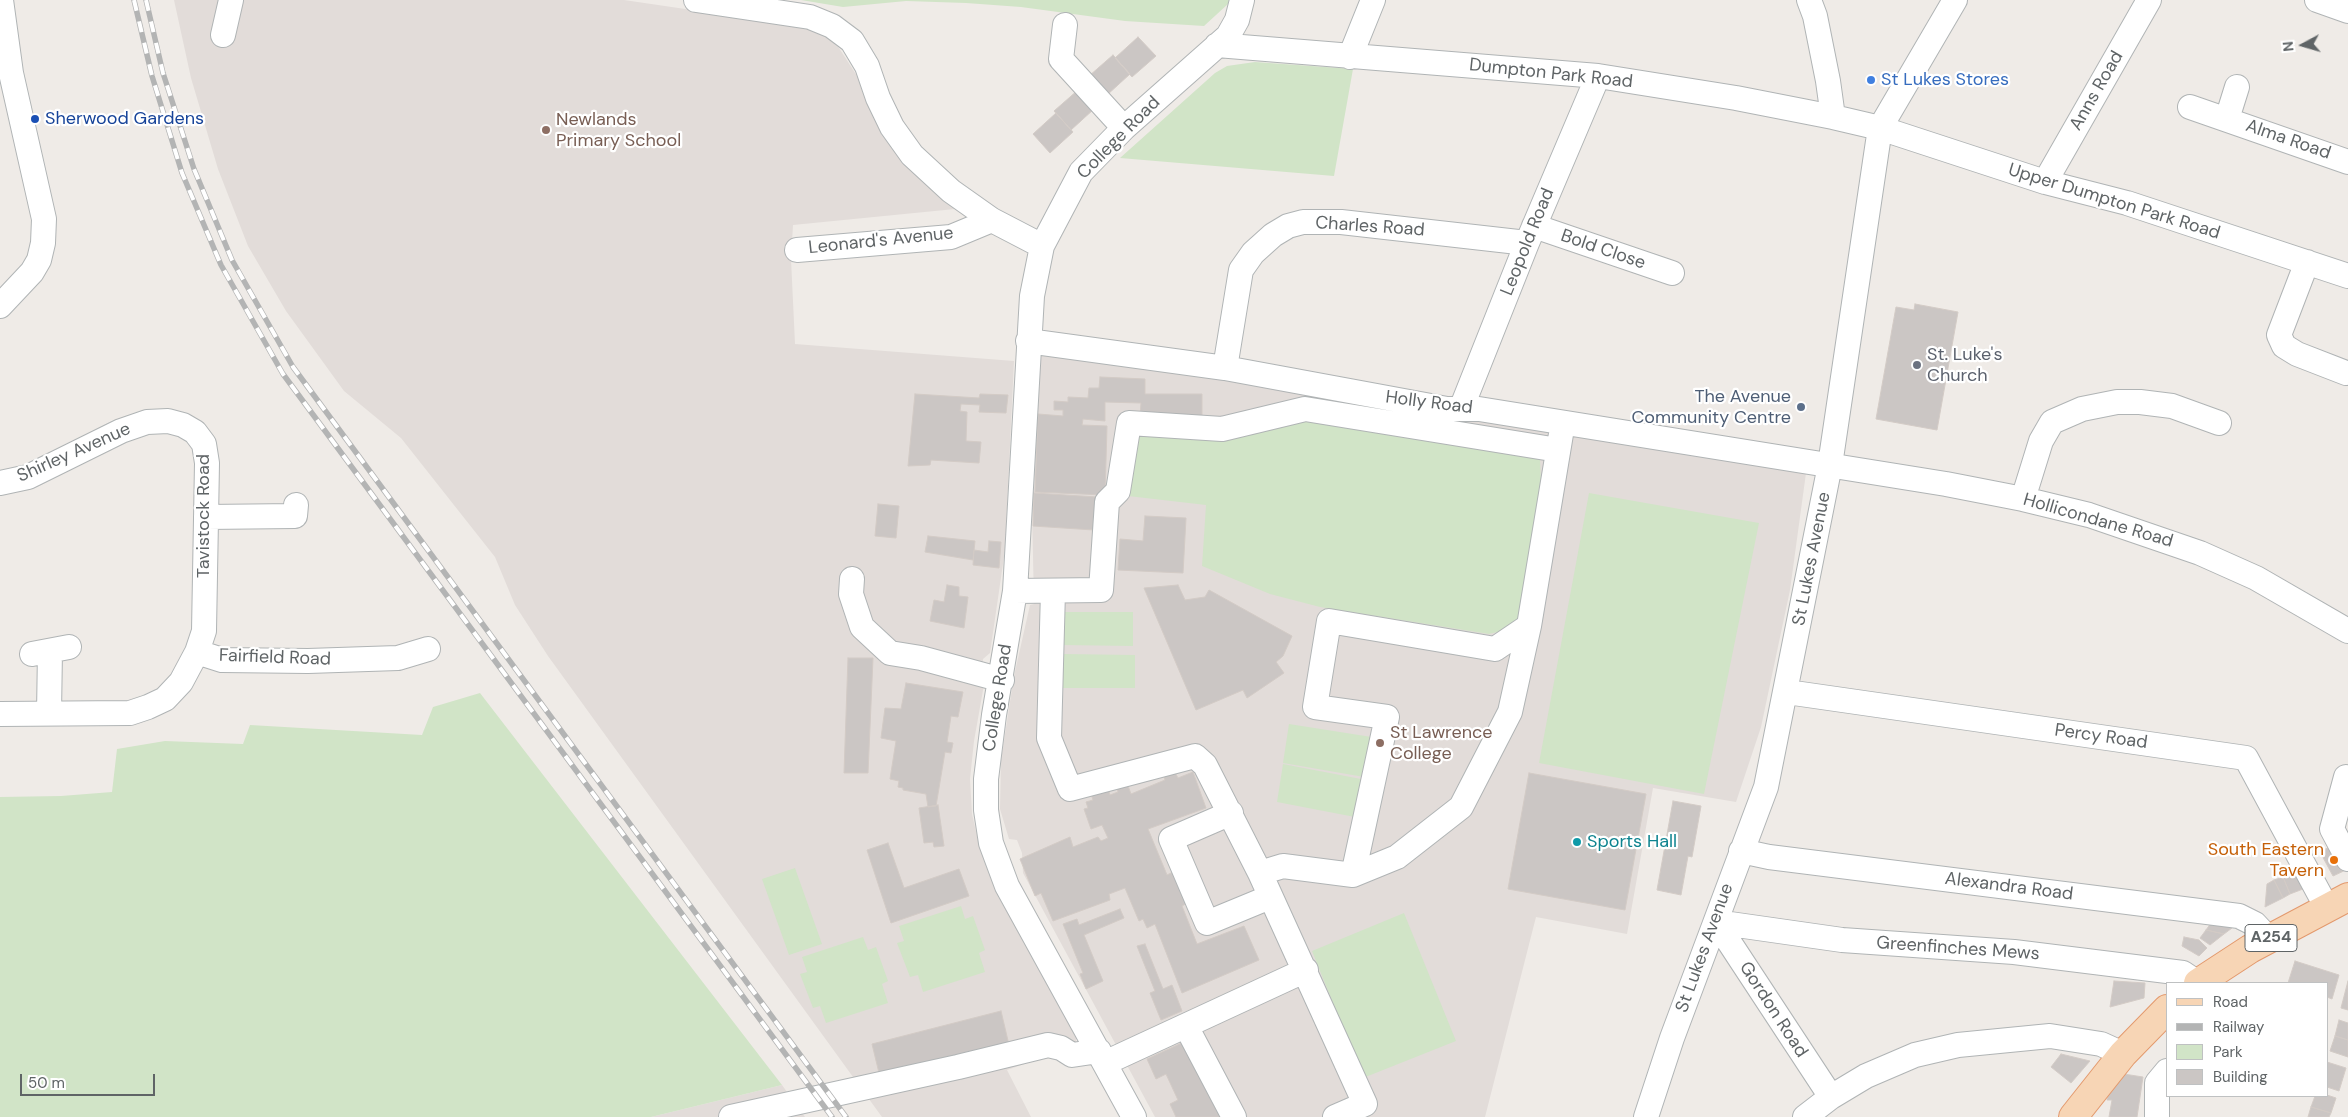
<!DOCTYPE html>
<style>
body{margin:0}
#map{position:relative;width:2348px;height:1117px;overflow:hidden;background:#efebe7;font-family:"DM Sans",sans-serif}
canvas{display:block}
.legend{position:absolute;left:2166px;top:982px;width:162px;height:115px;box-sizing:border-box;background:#fff;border:1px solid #bfc1c2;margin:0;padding:6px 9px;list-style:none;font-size:15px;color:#5f6466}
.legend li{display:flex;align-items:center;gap:10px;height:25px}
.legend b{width:25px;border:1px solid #bfc1c2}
.north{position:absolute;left:2278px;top:20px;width:50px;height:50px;-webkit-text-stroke:4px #fff;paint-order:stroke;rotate:264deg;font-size:14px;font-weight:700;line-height:20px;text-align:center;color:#5f6466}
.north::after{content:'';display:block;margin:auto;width:18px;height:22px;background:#5f6466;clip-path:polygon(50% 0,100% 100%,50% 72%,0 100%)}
.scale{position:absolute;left:20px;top:1074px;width:135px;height:22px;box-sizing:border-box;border:2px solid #5f6466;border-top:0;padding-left:6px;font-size:15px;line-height:18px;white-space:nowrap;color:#5f6466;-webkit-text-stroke:4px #fff;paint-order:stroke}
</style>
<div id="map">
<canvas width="2348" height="1117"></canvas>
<ul class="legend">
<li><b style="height:6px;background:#f7d5b5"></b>Road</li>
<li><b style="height:6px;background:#b3b4b4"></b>Railway</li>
<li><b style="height:14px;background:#d1e4c7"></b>Park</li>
<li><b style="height:14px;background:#cbc6c4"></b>Building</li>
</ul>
<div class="north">N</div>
<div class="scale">50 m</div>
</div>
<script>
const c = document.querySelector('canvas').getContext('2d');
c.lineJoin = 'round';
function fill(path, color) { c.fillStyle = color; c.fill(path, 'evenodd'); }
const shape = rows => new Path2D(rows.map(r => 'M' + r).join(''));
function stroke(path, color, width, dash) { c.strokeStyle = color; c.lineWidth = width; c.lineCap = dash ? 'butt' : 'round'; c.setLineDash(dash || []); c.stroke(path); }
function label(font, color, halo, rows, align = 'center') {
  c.font = font + ' "DM Sans",sans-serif'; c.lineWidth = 4.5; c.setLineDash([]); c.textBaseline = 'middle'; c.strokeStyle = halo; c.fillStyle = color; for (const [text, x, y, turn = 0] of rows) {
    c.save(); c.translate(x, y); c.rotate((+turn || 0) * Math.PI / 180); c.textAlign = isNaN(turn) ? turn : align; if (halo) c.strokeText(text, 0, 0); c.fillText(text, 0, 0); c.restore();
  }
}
const education = shape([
 [174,0,624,0,794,25,823,34,839,48,924,180,955,209,793,225,791,259,795,344,1014,361,1005,550,990,653,983,659,982,671,985,679,974,741,970,779,972,814,978,840,999,898,1076,1031,1076,1046,1007,1070,1031,1117,882,1117,548,656,515,605,495,557,401,438,344,391,286,311,248,246,218,169,191,78],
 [1041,355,1175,371,1806,473,1790,590,1761,727,1736,802,1653,788,1627,934,1536,917,1485,1117,1155,1117,1023,873,1022,853,1017,840,1009,839,1000,809,1001,760,1014,676,1030,605,1034,604,1032,509],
 [782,1085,805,1117,651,1117]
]);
const green = shape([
 [801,0,1229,0,1228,4,1204,26,1125,21,1021,7,966,3,906,1,843,7],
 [1255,62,1353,69,1334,176,1120,158,1215,73,1227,66],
 [1303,420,1540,459,1542,507,1522,619,1506,630,1489,634,1320,607,1270,594,1202,566,1206,505,1128,496,1138,431],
 [1589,493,1759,523,1704,794,1539,763],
 [1061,612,1133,612,1133,646,1061,645],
 [1063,654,1135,655,1135,688,1063,688],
 [480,693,782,1085,651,1117,0,1117,0,797,61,796,112,792,117,749,165,741,243,744,250,725,422,735,433,707],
 [1289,724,1378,738,1370,778,1283,763],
 [1283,764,1366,780,1360,818,1277,802],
 [795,868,822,944,789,955,762,879],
 [961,906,965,919,973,916,985,950,979,953,985,972,923,992,918,975,910,977,897,943,904,941,899,926],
 [1404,913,1456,1041,1363,1078,1312,951],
 [863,937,868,950,876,947,888,981,882,984,888,1003,826,1023,820,1006,813,1008,800,974,807,972,802,957]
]);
const building = shape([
 [1138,37,1156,56,1132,77,1115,58,1138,37],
 [1113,55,1130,74,1107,95,1089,76,1113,55],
 [1078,90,1094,109,1071,130,1054,111,1078,90],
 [1056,113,1073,132,1050,153,1033,134,1056,113],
 [1915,304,1958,312,1937,430,1876,419,1896,307,1914,310,1915,304],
 [1100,377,1145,379,1145,394,1202,394,1202,417,1140,416,1141,403,1105,402,1105,421,1083,419,1082,425,1107,426,1105,495,1035,492,1038,414,1063,416,1063,410,1054,410,1054,401,1068,402,1068,397,1088,398,1089,388,1099,388,1100,377],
 [915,394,979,398,980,394,1008,395,1006,413,979,412,980,405,961,404,960,411,967,412,966,441,981,442,979,463,931,460,930,465,908,466,915,394],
 [1034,493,1097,497,1094,530,1033,526,1034,493],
 [878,504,899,506,896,538,875,536,878,504],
 [1145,516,1186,518,1183,573,1118,570,1120,539,1143,541,1145,516],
 [928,536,975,541,973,560,925,552,928,536],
 [989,541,1001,542,999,568,973,565,974,550,988,552,989,541],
 [947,585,959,587,959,596,968,597,964,628,930,621,934,600,944,602,947,585],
 [1178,585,1185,600,1205,597,1209,590,1292,636,1283,656,1276,662,1284,673,1247,698,1243,690,1196,710,1144,588,1178,585],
 [848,658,873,658,868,773,844,773,848,658],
 [906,683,963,692,958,717,951,716,947,742,953,743,951,753,945,752,936,806,928,807,926,794,903,790,903,788,898,787,899,781,890,779,896,741,881,738,885,708,901,709,906,683],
 [1173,769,1178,778,1193,772,1206,808,1148,829,1167,875,1173,872,1187,903,1182,906,1197,944,1244,926,1259,960,1182,993,1155,924,1147,928,1143,919,1139,921,1125,888,1109,894,1110,900,1053,921,1041,893,1035,896,1020,859,1070,837,1073,847,1098,837,1101,841,1108,838,1102,825,1091,829,1084,809,1088,808,1086,802,1093,800,1090,791,1107,785,1110,795,1118,792,1117,787,1127,783,1131,794,1165,780,1163,773,1173,769],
 [1529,773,1646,794,1625,910,1508,889,1529,773],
 [1673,801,1701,806,1692,857,1688,856,1681,895,1657,890,1673,801],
 [938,805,944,846,934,847,933,842,924,843,919,808,938,805],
 [888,843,904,888,959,869,969,896,891,923,867,850,888,843],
 [2335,844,2348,869,2333,876,2320,852,2335,844],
 [2294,872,2303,889,2290,894,2283,877,2294,872],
 [2283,877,2290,894,2283,898,2274,880,2283,877],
 [2274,880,2283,898,2265,907,2267,884,2274,880],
 [1120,909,1124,918,1084,935,1103,981,1086,989,1080,974,1083,973,1063,924,1077,919,1079,925,1120,909],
 [2211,923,2231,925,2232,928,2224,934,2206,930,2211,923],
 [2206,930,2224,934,2210,945,2200,938,2206,930],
 [2184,937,2199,940,2207,948,2199,956,2182,946,2184,937],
 [1145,944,1163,989,1172,985,1182,1011,1161,1020,1150,993,1155,991,1137,946,1145,944],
 [2295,961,2339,975,2332,999,2327,997,2327,983,2288,983,2295,961],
 [2114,981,2145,983,2144,998,2110,1007,2114,981],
 [2348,981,2348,1010,2341,1008,2348,981],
 [1001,1011,1009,1045,880,1077,872,1044,1001,1011],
 [2339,1020,2348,1023,2348,1040,2335,1036,2339,1020],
 [2335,1036,2348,1040,2348,1057,2330,1051,2335,1036],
 [1184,1042,1222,1117,1176,1117,1170,1104,1178,1100,1166,1074,1156,1079,1147,1059,1184,1042],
 [2061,1054,2090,1061,2071,1083,2051,1067,2061,1054],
 [2327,1062,2346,1068,2339,1091,2327,1087,2327,1062],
 [2111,1072,2143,1077,2137,1117,2109,1117,2112,1100,2107,1100,2111,1072],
 [2327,1095,2336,1098,2331,1113,2311,1107,2315,1096,2327,1095],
 [2311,1107,2331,1113,2329,1117,2308,1117,2311,1107]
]);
const minor = shape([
 [696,0,810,17,832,26,852,41,867,66,878,98,892,127,912,155,951,191,992,220,1042,246],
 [1809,0,1815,16,1828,81,1833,117],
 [2317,0,2348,11],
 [1065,25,1061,59,1124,128],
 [223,35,231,0],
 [1217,45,1598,76,1736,98,1833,117,1880,128,2045,182,2127,203,2348,276],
 [1350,57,1373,0],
 [2190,107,2348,162],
 [2227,119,2237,87],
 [2045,182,2149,0],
 [1534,226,1672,273],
 [797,250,951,237,992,220],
 [2307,262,2279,335,2284,346,2297,354,2346,373],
 [0,306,32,272,39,260,43,243,44,219,11,73,1,0],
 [1028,341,1225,368,1447,409,1479,409,1946,484,2023,499,2089,515,2200,553,2256,578,2348,631],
 [1225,368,1241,270,1253,253,1273,235,1288,226,1303,222,1341,222,1527,243],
 [1461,409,1527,243,1598,76],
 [0,483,28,477,121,431,147,422,168,421,183,425,195,432,204,444,207,463,204,631,197,652,181,682,165,699,148,707,130,713,0,714],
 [2023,499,2041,441,2052,422,2082,409,2117,402,2140,402,2172,406,2219,423],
 [206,517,295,516,296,505],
 [852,579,851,594,862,627,890,653,921,658,1002,680],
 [1015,591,1101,590,1107,502,1118,491,1129,423,1222,429,1305,409,1558,450],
 [1053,591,1049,738,1070,789,1195,756,1205,765,1260,873,1365,1104,1335,1117],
 [197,652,222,660,308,661,398,658,428,649],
 [32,654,69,647],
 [1787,692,2246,758,2327,908],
 [49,713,50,651],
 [2346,777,2332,829,2348,859],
 [1231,813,1171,839,1207,923,1270,897],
 [1741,851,1769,857,2239,916,2255,924,2269,939],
 [1260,873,1283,866,1353,875,1397,857,1461,807,1510,712,1529,626,1561,434],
 [1353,875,1387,717,1315,707,1329,621,1495,649,1529,626],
 [1716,922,1842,940,2014,952,2183,973,2198,983],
 [1716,922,1831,1097],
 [1186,1026,1234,1117],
 [1105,1063,1306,970],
 [731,1117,958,1067,1048,1045,1061,1048,1072,1055,1099,1051],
 [1134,1117,1007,886,991,843,986,810,986,779,994,715,1015,591,1032,296,1042,246,1081,172,1124,128,1228,36,1237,20,1242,0],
 [1646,1117,1672,1038,1766,787,1830,465,1880,128,1955,0],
 [1805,1117,1831,1097,1866,1076,1915,1055,1958,1045,2050,1036,2101,1044,2123,1054],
 [2157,1117,2157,1083,2167,1071]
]);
const major = shape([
 [2198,983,2250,949,2348,897],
 [2073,1117,2123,1054,2167,1009]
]);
const rail = shape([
 [134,0,152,76,182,173,221,265,283,374,832,1117],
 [146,0,163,73,194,169,232,260,293,367,846,1117]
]);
const markers = [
 [1871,80,5,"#3f7fe0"],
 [35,119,5,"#1a4fb4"],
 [546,130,5,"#8d6e63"],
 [1917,365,5,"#6b7280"],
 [1801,407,5,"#5c6f8a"],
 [1380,743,5,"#8d6e63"],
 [1577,842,5,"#0f9aa8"],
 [2334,860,5,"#e8710a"]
];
const shields = [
 [2271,938,52]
];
const shieldNames = [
 ["A254",2271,938]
];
const streetNames = [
 ["Dumpton Park Road",1551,74,6],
 ["Anns Road",2097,91,-60],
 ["College Road",1119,138,-45],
 ["Alma Road",2288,140,19],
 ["Upper Dumpton Park Road",2114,202,17],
 ["Charles Road",1370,227,4],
 ["Leonard's Avenue",881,241,-6],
 ["Leopold Road",1528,242,-68],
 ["Bold Close",1603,250,19],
 ["Holly Road",1429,403,7],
 ["Shirley Avenue",74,453,-24],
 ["Tavistock Road",204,516,-90],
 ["Hollicondane Road",2098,521,16],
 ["St Lukes Avenue",1812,559,-79],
 ["Fairfield Road",275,658,2],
 ["College Road",998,698,-81],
 ["Percy Road",2101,737,8],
 ["Alexandra Road",2009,887,7],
 ["St Lukes Avenue",1705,948,-70],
 ["Greenfinches Mews",1958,949,4],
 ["Gordon Road",1773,1010,57]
];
const shopNames = [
 ["St Lukes Stores",1881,80]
];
const transitNames = [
 ["Sherwood Gardens",45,119]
];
const educationNames = [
 ["Newlands",556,120],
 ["Primary School",556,141],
 ["St Lawrence",1390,733],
 ["College",1390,754]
];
const worshipNames = [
 ["St. Luke's",1927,355],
 ["Church",1927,376]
];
const serviceNames = [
 ["The Avenue",1791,397],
 ["Community Centre",1791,418]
];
const cultureNames = [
 ["Sports Hall",1587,842]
];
const foodNames = [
 ["South Eastern",2324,850],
 ["Tavern",2324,871]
];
fill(education, '#e2dcd9');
fill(green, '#d1e4c7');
fill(building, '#cbc6c4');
stroke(building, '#d3cbc6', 1);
stroke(minor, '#b0b4b5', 26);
stroke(major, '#e3996d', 30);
stroke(minor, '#fff', 24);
stroke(major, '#f7d5b5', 28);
stroke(rail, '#b3b4b4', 5.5);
stroke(rail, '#fff', 4, [11]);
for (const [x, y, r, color] of markers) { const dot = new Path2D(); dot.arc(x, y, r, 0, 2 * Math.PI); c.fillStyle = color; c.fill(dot); stroke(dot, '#fff', 2); }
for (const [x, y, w] of shields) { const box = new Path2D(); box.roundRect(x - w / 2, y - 13.5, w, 27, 4); c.fillStyle = '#fff'; c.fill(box); stroke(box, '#5f6466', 1); }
label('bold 16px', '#5f6466', null, shieldNames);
label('18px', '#5f6466', '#fff', streetNames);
label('18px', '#366cbe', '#fff', shopNames, 'left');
label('18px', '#164399', '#fff', transitNames, 'left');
label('18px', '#785e54', '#fff', educationNames, 'left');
label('18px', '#5b616d', '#fff', worshipNames, 'left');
label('18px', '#4e5e75', '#fff', serviceNames, 'right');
label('18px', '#0d838f', '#fff', cultureNames, 'left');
label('18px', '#c56008', '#fff', foodNames, 'right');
</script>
